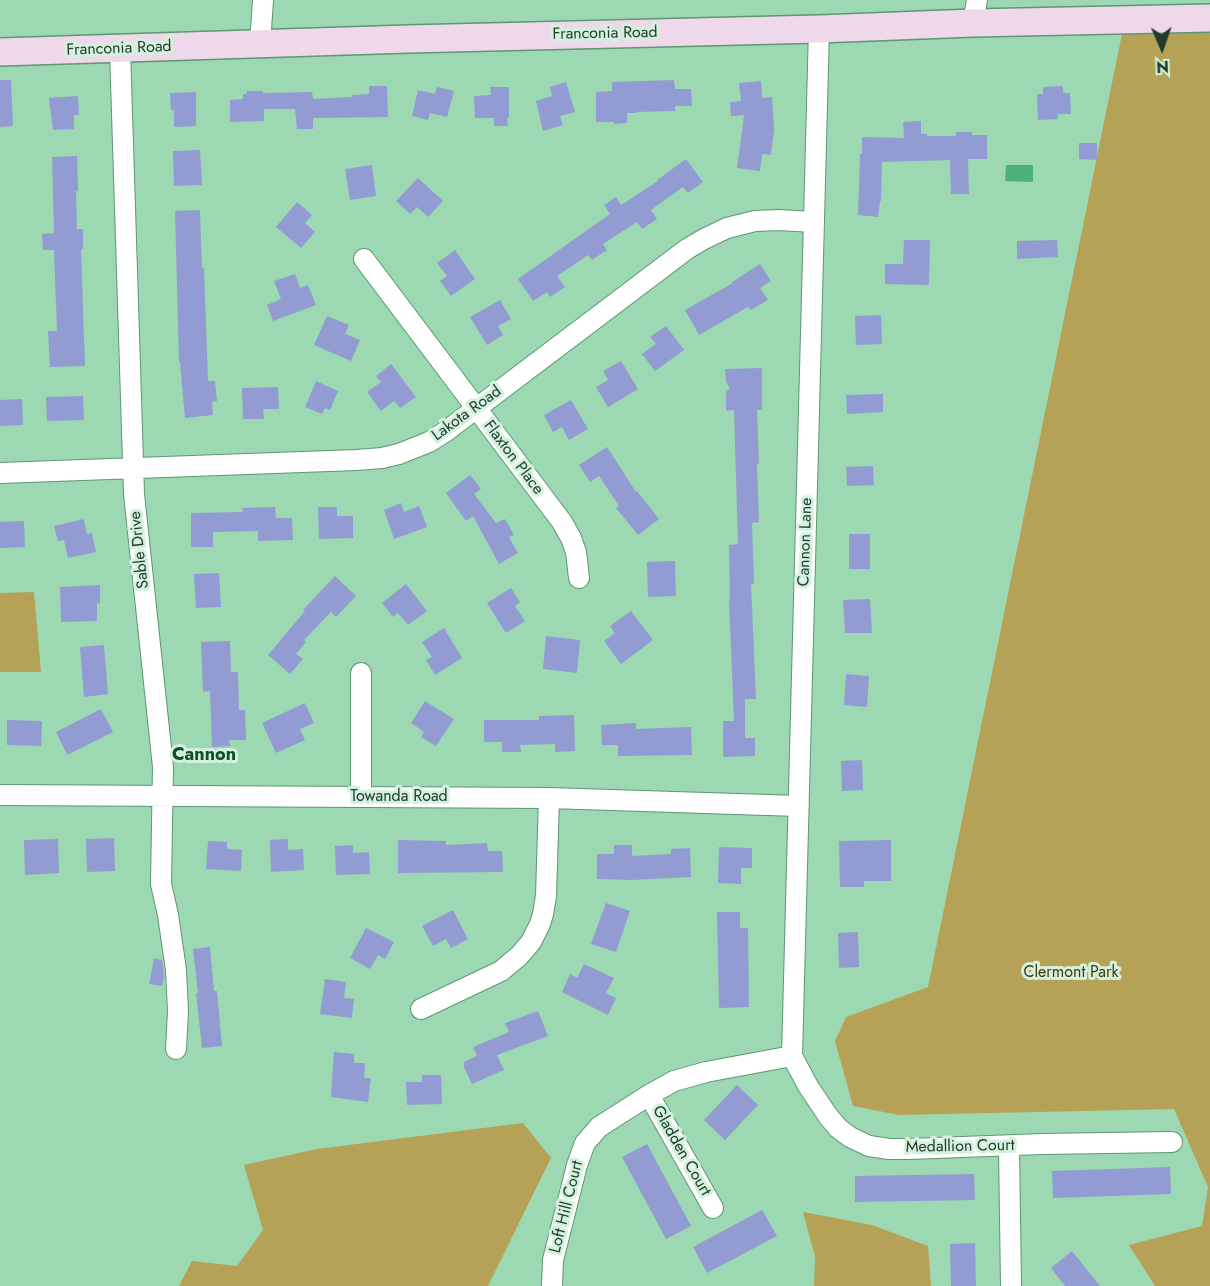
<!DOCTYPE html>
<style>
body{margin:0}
#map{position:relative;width:1210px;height:1286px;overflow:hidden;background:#9cd8b1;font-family:Jost,sans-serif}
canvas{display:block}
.north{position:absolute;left:1132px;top:18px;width:60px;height:60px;-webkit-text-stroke:4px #d3f1dd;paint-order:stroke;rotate:178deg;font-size:16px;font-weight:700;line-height:24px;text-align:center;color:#223b2b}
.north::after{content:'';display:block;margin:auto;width:21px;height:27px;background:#223b2b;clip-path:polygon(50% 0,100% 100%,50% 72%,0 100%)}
</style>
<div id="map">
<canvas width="1210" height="1286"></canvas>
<div class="north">N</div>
</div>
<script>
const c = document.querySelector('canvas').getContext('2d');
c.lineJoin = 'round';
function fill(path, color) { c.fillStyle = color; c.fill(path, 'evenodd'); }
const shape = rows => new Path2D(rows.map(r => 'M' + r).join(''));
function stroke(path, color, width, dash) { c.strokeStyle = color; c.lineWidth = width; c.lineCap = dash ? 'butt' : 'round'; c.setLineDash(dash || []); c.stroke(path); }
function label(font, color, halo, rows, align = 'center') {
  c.font = font + ' Jost,sans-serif'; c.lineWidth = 6; c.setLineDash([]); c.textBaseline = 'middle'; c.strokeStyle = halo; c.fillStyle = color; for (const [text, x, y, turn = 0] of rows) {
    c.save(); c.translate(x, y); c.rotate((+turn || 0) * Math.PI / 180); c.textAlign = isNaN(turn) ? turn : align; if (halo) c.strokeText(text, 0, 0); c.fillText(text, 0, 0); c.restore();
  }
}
const green = shape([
 [1210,26,1210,1286,1155,1286,1129,1245,1202,1226,1208,1187,1174,1109,899,1115,853,1106,835,1041,846,1017,928,987,1123,29],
 [34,592,41,672,0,672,0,593],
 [523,1123,551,1158,488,1286,179,1286,192,1261,237,1266,263,1230,244,1165,317,1149],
 [803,1212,872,1225,928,1246,931,1286,814,1286,815,1257]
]);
const water = shape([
 [1006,165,1033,165,1033,182,1005,181]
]);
const building = shape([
 [0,80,11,80,13,126,0,127],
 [674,80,675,89,691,89,692,106,675,106,675,111,637,112,637,113,627,113,627,123,614,124,614,122,596,122,596,92,612,91,612,82],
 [761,81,762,98,772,97,774,130,771,155,762,154,760,171,737,168,744,115,731,116,730,102,741,101,739,83],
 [566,82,575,112,560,116,563,125,543,131,536,101,552,96,550,87],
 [369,86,387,86,388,117,313,118,313,129,297,129,295,109,264,109,264,121,230,122,230,100,243,99,243,94,247,94,246,91,263,91,263,93,312,92,313,99,352,97,352,95,369,94],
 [1063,86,1063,93,1070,93,1071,114,1058,114,1058,119,1038,120,1037,94,1043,94,1043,87],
 [437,87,454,91,447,117,430,113,428,120,412,116,418,90,435,94],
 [490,87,509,87,509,118,507,118,508,126,494,126,494,118,475,118,474,96,491,95],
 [196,92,196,126,174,127,174,110,171,110,170,93],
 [78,96,79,115,74,115,74,129,53,130,49,98],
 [921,121,921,134,927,134,927,136,956,136,956,132,972,132,972,135,987,135,987,159,968,159,969,194,951,194,950,160,882,162,881,201,880,201,878,217,858,215,860,154,862,154,862,137,904,138,903,122],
 [1079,143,1097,143,1097,160,1079,159],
 [200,150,202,185,174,186,173,151],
 [77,156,78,191,76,191,77,229,83,229,83,249,81,249,85,366,50,367,48,331,57,331,54,250,43,250,42,234,54,233,52,157],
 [686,159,703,182,688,193,683,187,651,210,657,219,642,229,637,222,603,244,607,250,592,260,588,255,557,276,565,287,550,297,547,292,533,301,518,279,610,214,604,205,616,197,621,205,658,181,657,180],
 [372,165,376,196,350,200,345,169],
 [418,178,443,201,428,217,417,207,410,214,396,201],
 [297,202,312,215,305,223,315,232,301,248,276,227],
 [200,210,202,268,204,268,208,381,215,381,217,401,212,402,213,415,185,418,180,362,179,362,175,211],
 [904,240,930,240,929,285,885,284,885,264,903,264],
 [1057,240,1058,257,1017,259,1017,241],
 [455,250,475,279,451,296,440,281,447,276,437,263],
 [760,264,771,281,760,288,768,300,751,310,748,307,699,335,685,310,733,283,732,282],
 [295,274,300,288,308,285,316,305,273,321,267,305,281,299,274,281],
 [500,300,511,319,498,326,503,335,487,345,470,317],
 [881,315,882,344,856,345,855,316],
 [327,316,349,325,345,334,360,340,351,361,314,345],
 [666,326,684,350,655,371,642,354,656,344,650,337],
 [621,361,638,389,608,407,596,387,608,380,603,371],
 [391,364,416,397,400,408,394,401,381,411,367,392,381,382,376,376],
 [762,368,762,410,757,410,759,464,757,464,759,522,752,523,754,584,751,584,756,699,745,699,745,738,755,738,755,756,723,757,723,721,734,721,729,599,730,599,729,545,738,544,734,410,726,411,726,392,730,389,726,381,725,369],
 [316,381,338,391,330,410,325,408,322,414,305,407],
 [278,387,279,409,263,409,264,419,243,419,242,388],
 [883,394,883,412,847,414,846,395],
 [83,396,84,420,47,421,46,397],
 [22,399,23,425,0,426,0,400],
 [571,400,588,429,569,440,562,427,553,432,544,415],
 [607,447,636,492,637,491,659,519,638,535,616,508,619,506,599,476,590,482,579,465],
 [873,466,874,485,847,486,846,467],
 [470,475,481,489,474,494,496,523,505,519,514,535,509,537,518,553,499,564,473,516,466,521,446,493],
 [401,503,404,512,419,506,427,527,394,539,384,510],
 [275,507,276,518,292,518,293,540,258,541,258,531,213,532,213,547,191,547,191,513,243,512,242,508],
 [318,507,337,507,337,516,353,516,353,538,319,539],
 [84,519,87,534,92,533,96,552,68,558,64,540,58,541,54,526],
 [24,521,25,547,0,548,0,522],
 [849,534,870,534,870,569,849,569],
 [675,561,676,596,648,597,647,562],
 [219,573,221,607,196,608,194,574],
 [335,576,356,596,336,617,331,612,304,640,306,642,296,654,303,659,290,674,268,655,305,611,303,610],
 [406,584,427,611,408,625,398,613,393,617,382,603],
 [100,585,100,603,97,604,97,621,61,622,60,587],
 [511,588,520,602,515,606,525,621,506,633,487,603],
 [870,599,872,633,845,633,843,600],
 [631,611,653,640,621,664,604,641,615,633,610,626],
 [444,628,462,658,435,675,426,660,432,657,422,642],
 [546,636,580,640,577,673,543,669],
 [230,641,231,672,238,672,239,710,245,710,246,740,229,740,230,746,212,747,210,691,203,692,201,642],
 [104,645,108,694,84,697,80,647],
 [846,674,869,676,867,707,844,705],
 [425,701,454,719,436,746,421,737,424,732,411,723],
 [305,703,314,723,300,729,305,740,276,753,262,723],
 [101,709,113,732,67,755,56,732],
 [574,715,575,751,555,752,555,744,520,745,521,752,502,752,502,742,484,742,484,720,539,720,539,716],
 [7,720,42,721,41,746,7,745],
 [636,723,636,729,691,727,692,755,618,756,618,745,602,745,601,725],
 [862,760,863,790,842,791,841,761],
 [114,838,115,871,87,872,86,839],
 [58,839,59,873,25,875,24,840],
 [288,839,288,850,303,849,304,870,271,872,270,840],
 [398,840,446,841,446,845,487,843,488,851,502,851,503,872,398,873],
 [891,840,891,881,864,881,864,887,840,887,839,841],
 [208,841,227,842,227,849,242,850,241,871,206,869],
 [353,845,353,853,369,852,370,874,336,875,335,846],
 [614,845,632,845,632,856,671,854,671,849,690,848,691,877,632,880,597,879,597,854,614,854],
 [719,847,752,848,752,868,741,868,741,884,718,883],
 [606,903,630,911,616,952,591,944],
 [453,910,468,939,451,948,446,939,433,946,422,926],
 [717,912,740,912,740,928,748,928,749,1007,719,1008],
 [366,928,394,942,385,959,378,955,370,969,350,958],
 [858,932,859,967,839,968,838,933],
 [210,947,214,991,217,991,222,1046,202,1048,196,993,198,993,193,949],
 [154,958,162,960,164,976,162,986,149,984],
 [584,964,614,978,606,993,616,998,608,1015,562,992,570,974,577,978],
 [325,979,346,982,344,998,354,999,352,1018,320,1014],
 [538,1011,548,1036,497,1055,504,1070,472,1084,464,1067,464,1062,477,1056,473,1047,509,1032,505,1023],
 [334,1052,354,1054,354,1063,365,1063,364,1078,371,1078,368,1102,331,1097],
 [422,1075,441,1075,442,1104,407,1105,406,1082,422,1082],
 [737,1085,758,1105,725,1140,704,1120],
 [647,1144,691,1226,666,1239,622,1157],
 [1170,1167,1171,1194,1053,1198,1052,1171],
 [974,1174,975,1200,855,1202,855,1176],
 [762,1210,777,1236,707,1273,693,1247],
 [975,1243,976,1286,951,1286,950,1244],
 [1072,1251,1100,1286,1065,1286,1051,1268]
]);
const street = shape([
 [973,23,977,0],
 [819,29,792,1056,808,1086,828,1116,838,1128,850,1137,869,1146,889,1149,909,1149,1042,1144,1172,1142],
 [260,44,263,0],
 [120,49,134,494,163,767,161,884,168,915,176,970,178,1011,176,1049],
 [364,259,562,522,571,538,576,552,579,578],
 [0,473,357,460,382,458,399,454,429,442,445,432,687,249,704,239,727,228,755,221,778,220,814,222],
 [0,795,549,798,799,806],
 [361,797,361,673],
 [421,1009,501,971,519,956,531,942,540,924,543,914,546,896,549,798],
 [649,1095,713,1208],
 [1009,1146,1011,1286],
 [552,1286,553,1260,577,1165,585,1143,599,1127,649,1095,674,1081,706,1072,792,1056]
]);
const secondary = shape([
 [0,52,408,39,819,29,973,23,1210,18]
]);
const streetNames = [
 ["Franconia Road",605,34,-1],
 ["Franconia Road",119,49,-2],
 ["Lakota Road",467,414,-36],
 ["Flaxton Place",513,458,53],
 ["Cannon Lane",806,542,-88],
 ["Sable Drive",140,550,-96],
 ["Towanda Road",399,797],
 ["Medallion Court",960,1147,-1],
 ["Gladden Court",681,1151,60],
 ["Loft Hill Court",567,1207,-76]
];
const parkNames = [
 ["Clermont Park",1071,973]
];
const neighbourhoodNames = [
 ["Cannon",204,756]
];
fill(green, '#b5a257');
fill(water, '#4db179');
fill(building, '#929cd3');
stroke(street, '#5d9773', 22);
stroke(secondary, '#5d9773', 30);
stroke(street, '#fff', 20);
stroke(secondary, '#eed8e9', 27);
label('16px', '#223b2b', '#d3f1dd', streetNames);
label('16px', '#43390c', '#d3f1dd', parkNames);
label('bold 18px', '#104e2e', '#d3f1dd', neighbourhoodNames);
</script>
